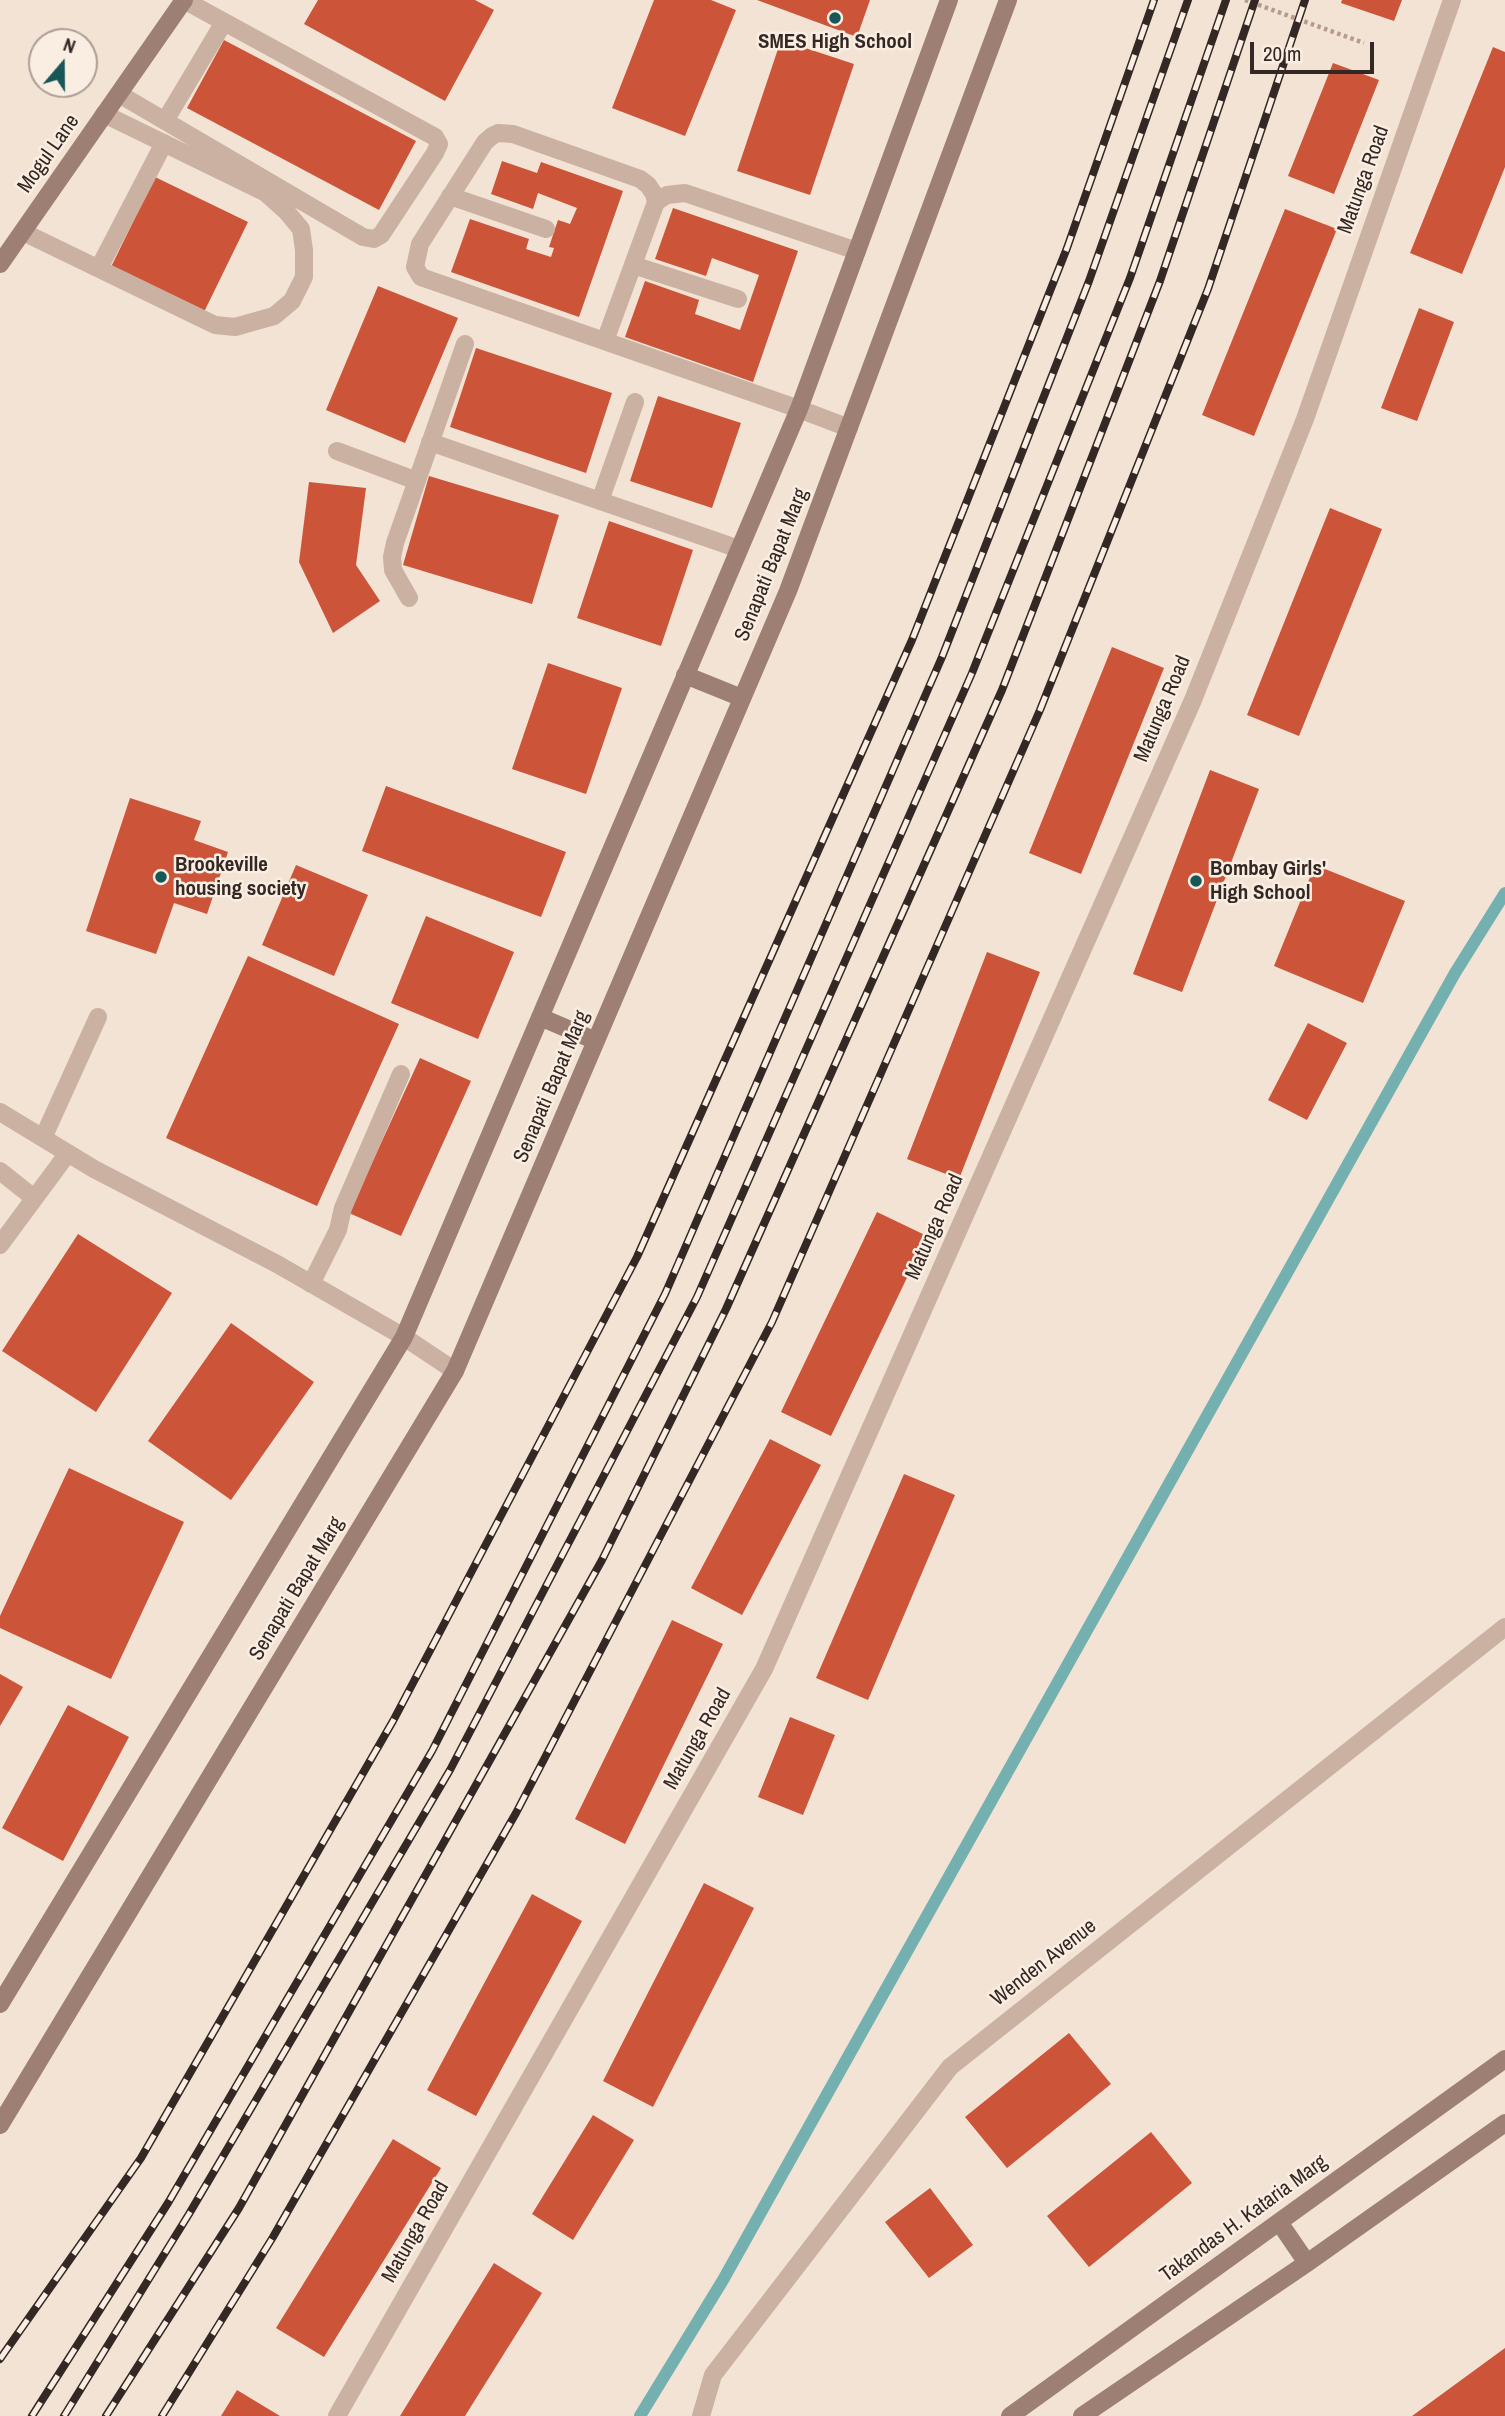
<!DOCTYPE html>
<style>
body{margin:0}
#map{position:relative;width:1505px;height:2416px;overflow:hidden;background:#f2e3d5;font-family:"Archivo Narrow",sans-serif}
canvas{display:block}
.north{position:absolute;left:28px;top:28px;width:70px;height:70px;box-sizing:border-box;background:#faede2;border:2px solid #ab9e96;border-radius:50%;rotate:20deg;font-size:19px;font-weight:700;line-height:28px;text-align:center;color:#342824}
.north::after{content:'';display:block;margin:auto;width:24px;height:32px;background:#185757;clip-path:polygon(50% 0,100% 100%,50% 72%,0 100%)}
.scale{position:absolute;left:1250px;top:42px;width:124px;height:32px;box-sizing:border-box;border:4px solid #342824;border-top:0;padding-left:9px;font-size:21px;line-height:24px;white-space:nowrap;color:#342824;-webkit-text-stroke:5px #faede2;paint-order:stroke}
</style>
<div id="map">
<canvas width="1505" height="2416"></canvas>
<div class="north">N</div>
<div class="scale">20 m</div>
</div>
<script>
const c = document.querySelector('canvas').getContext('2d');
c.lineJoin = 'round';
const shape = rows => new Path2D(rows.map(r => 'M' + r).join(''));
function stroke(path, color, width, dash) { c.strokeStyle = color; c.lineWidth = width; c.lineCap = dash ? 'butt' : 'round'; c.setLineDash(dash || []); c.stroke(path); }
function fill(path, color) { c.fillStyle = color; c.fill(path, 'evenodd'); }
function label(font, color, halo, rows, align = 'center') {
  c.font = font + ' "Archivo Narrow",sans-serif'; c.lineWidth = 5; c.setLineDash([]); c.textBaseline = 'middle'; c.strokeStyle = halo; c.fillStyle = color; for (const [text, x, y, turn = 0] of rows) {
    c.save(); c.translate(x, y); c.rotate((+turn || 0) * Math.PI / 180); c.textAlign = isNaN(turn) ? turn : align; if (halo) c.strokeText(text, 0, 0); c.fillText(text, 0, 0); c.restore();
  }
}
const stream = shape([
 [640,2416,723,2280,1455,973,1505,893]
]);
const building = shape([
 [318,0,475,0,494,10,445,101,304,24],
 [654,0,711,0,736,10,685,136,612,108],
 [757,0,870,0,857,37],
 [1342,0,1402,0,1394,21,1341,3],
 [224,40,416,141,379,210,187,108],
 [781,40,854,64,810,195,737,171],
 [1493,47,1505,52,1505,167,1462,274,1410,253],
 [1333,63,1379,80,1334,194,1288,176],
 [502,161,537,173,541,162,623,191,579,317,451,272,470,219,529,239,526,249,551,257,554,248,549,247,558,220,570,224,577,208,538,193,533,209,491,194],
 [155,177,248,222,204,312,111,267],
 [673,208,798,251,753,382,625,337,645,281,699,300,695,314,740,330,759,275,712,258,706,276,655,259],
 [1285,209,1337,229,1254,436,1202,415],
 [378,286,458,318,405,443,326,410],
 [1419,308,1454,322,1417,421,1381,408],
 [476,348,612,393,586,473,450,427],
 [658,396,741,423,712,508,630,481],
 [429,476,559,515,532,604,403,565],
 [309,482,366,488,356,565,380,601,333,633,299,562],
 [1330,508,1382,529,1299,736,1247,715],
 [609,521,693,550,661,646,577,618],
 [1112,647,1164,668,1081,874,1029,853],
 [548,663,622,688,586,794,512,769],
 [1210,770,1259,789,1182,992,1133,974],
 [386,786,566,852,541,917,362,851],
 [130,798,201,821,194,840,228,852,207,914,174,903,156,954,86,931],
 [296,865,368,895,334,976,262,945],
 [1315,865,1405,901,1363,1003,1274,966],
 [426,916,514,952,478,1039,391,1003],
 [987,952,1040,972,959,1179,907,1159],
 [248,956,399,1024,317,1206,166,1138],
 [1308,1023,1347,1043,1307,1120,1268,1100],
 [420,1058,471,1081,401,1236,349,1213],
 [877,1212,927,1236,831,1436,781,1412],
 [78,1234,172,1293,96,1412,2,1351],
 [231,1323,314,1382,231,1500,148,1441],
 [770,1439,821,1465,742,1615,691,1588],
 [69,1468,184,1522,111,1679,0,1628,0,1616],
 [904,1474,955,1495,868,1700,816,1678],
 [672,1620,723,1644,625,1844,575,1819],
 [0,1674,23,1687,0,1726],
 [68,1705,129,1737,63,1861,2,1828],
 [790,1717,835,1735,803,1815,758,1797],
 [704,1883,754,1908,653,2107,603,2081],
 [532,1894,582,1921,476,2116,427,2090],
 [1069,2033,1111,2084,1007,2168,965,2117],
 [593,2115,634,2140,573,2240,532,2214],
 [1151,2132,1192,2183,1089,2267,1047,2216],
 [393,2139,441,2168,324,2357,276,2328],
 [930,2188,973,2245,929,2278,885,2222],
 [494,2263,542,2293,465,2416,400,2416],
 [1505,2348,1505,2416,1412,2416],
 [237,2390,280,2416,221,2416]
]);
const path = shape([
 [1245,0,1364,43]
]);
const street = shape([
 [119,94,363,237,374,239,381,235,435,153,439,144,435,137,184,0],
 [165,121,224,22],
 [450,196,546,229],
 [656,202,667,195,685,193,857,251],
 [23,232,215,325,235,327,274,316,292,301,304,277,304,250,301,229,286,211,266,193,104,114],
 [633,265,738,299],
 [99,268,164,143],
 [605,341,656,202,654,194,648,185,640,179,513,134,498,133,492,136,485,142,420,244,415,267,421,277,799,409,849,428],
 [430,442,739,549],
 [337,451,417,481],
 [600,501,635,402],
 [409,598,393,570,392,557,395,543,465,344],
 [0,1112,94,1169,277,1264,404,1337,455,1371],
 [43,1138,98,1017],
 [0,1171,34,1198],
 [0,1245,68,1153],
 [311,1284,338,1230,343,1208,401,1074],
 [337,2416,764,1669,1193,700,1305,419,1452,0],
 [701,2416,713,2375,950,2067,1505,1627]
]);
const secondary = shape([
 [0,264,184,0],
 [685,675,742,698],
 [540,1017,596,1041],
 [0,2004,404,1337,799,409,949,0],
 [0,2125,455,1371,788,591,1008,0],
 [1279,2222,1307,2263],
 [1010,2416,1505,2059],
 [1082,2416,1307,2263,1505,2123]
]);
const rail = shape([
 [0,2359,141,2158,393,1721,637,1257,912,640,1067,248,1154,0],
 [32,2416,168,2203,432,1751,665,1294,942,657,1089,281,1188,0],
 [64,2416,189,2214,450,1770,697,1297,972,673,1130,278,1226,0],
 [106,2416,239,2208,602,1560,726,1309,1002,690,1160,281,1255,0],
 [162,2416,273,2237,516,1813,772,1322,1040,710,1208,289,1305,0]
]);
const markers = [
 [835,18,7,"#185757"],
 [161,877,7,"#185757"],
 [1196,881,7,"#185757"]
];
const poiNames = [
 ["SMES High School",835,42,"center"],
 ["Brookeville",175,865],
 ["housing society",175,889],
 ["Bombay Girls'",1210,869],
 ["High School",1210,893]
];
const streetNames = [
 ["Mogul Lane",49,154,-55],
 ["Matunga Road",1364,180,-70],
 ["Senapati Bapat Marg",772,565,-68],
 ["Matunga Road",1163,709,-67],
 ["Senapati Bapat Marg",552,1087,-67],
 ["Matunga Road",935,1227,-66],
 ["Senapati Bapat Marg",297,1589,-59],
 ["Matunga Road",698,1739,-60],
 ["Wenden Avenue",1044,1963,-38],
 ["Takandas H. Kataria Marg",1244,2219,-36],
 ["Matunga Road",416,2232,-60]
];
stroke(stream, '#73b0af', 12);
fill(building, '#cc5439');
stroke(path, '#b69b8c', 4.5, [3.5, 3.5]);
stroke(street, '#cab1a1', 18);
stroke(secondary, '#9d8073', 18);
stroke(rail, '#342824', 8);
stroke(rail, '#faede2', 5, [16]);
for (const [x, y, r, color] of markers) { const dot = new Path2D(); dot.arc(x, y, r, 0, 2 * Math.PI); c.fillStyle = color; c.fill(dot); stroke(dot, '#faede2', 2.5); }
label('bold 21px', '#342824', '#faede2', poiNames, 'left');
label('21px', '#342824', '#faede2', streetNames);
</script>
